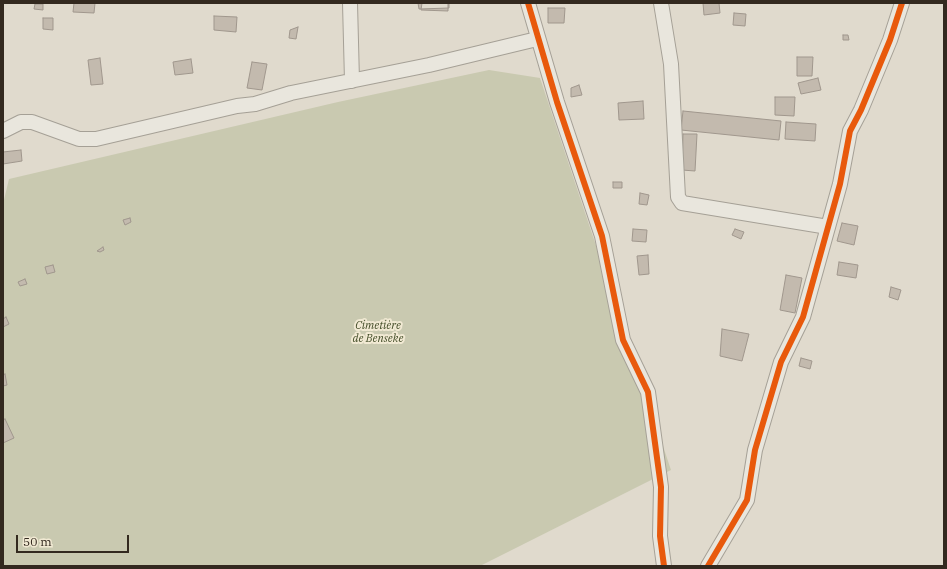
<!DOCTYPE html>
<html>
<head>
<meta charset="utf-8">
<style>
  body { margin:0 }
  #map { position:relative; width:947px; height:569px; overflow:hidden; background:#e0dacd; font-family:"IBM Plex Serif",serif }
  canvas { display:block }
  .frame { position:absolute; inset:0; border:4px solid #33291f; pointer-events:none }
  .scale { position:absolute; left:16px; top:535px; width:113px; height:18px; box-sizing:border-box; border:2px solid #33291f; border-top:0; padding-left:5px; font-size:12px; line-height:14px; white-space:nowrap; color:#33291f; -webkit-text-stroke:3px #f1e9d3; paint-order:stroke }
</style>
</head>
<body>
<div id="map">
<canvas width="947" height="569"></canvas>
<div class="frame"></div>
<div class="scale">50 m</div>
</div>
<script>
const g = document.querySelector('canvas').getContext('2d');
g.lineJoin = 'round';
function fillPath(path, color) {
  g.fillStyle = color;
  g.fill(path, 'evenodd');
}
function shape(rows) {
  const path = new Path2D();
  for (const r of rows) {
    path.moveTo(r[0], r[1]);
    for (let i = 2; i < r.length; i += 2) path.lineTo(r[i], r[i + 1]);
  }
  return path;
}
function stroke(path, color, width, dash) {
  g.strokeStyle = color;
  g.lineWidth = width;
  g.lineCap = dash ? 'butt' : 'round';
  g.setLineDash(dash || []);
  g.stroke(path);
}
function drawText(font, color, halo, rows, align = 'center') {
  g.font = font + ' "IBM Plex Serif",serif';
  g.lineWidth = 4;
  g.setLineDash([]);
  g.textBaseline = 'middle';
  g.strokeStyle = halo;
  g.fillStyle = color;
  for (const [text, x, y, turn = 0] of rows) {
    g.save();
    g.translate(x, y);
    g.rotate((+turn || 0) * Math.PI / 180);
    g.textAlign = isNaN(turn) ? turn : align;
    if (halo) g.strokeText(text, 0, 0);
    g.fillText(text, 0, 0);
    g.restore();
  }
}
const cemetery = shape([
  [489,70,540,78,671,470,480,566,3,566,3,204,9,179,338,102]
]);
const building = shape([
  [74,3,95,3,94,13,73,12,74,3],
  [418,3,449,3,449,8,419,9,418,3],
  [422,3,448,3,448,11,421,10,422,3],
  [703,3,719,3,720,13,704,15,703,3],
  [35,4,43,4,43,10,34,9,35,4],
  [548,8,565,8,564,23,548,23,548,8],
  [734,13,746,14,745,26,733,25,734,13],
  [214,16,237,17,236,32,214,30,214,16],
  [43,18,53,18,53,30,43,29,43,18],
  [298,27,296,39,289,38,290,30,298,27],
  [843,35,848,35,849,40,843,40,843,35],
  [797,57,813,57,812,76,797,76,797,57],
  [100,58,103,84,91,85,88,60,100,58],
  [191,59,193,73,175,75,173,62,191,59],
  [252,62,267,64,262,90,247,88,252,62],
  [818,78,821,90,801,94,798,83,818,78],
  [579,85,582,95,571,97,571,88,579,85],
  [775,97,795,97,794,116,775,115,775,97],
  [643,101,644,119,619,120,618,103,643,101],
  [683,111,781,121,779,140,681,130,683,111],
  [786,122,816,124,815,141,785,139,786,122],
  [683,134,697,134,695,171,682,170,683,134],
  [21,150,22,161,3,164,3,152,21,150],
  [613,182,622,182,622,188,613,188,613,182],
  [640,193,649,195,647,205,639,204,640,193],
  [130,218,131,222,125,225,123,220,130,218],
  [842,223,858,226,854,245,837,241,842,223],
  [633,229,647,230,646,242,632,241,633,229],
  [735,229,744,232,741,239,732,235,735,229],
  [103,247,104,250,100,252,97,251,103,247],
  [648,255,649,274,639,275,637,256,648,255],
  [839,262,858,265,856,278,837,275,839,262],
  [53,265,55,272,47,274,45,267,53,265],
  [786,275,802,278,795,313,780,310,786,275],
  [25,279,27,284,20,286,18,282,25,279],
  [891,287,901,290,898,300,889,297,891,287],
  [6,317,9,324,3,327,3,319,6,317],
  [722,329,749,334,742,361,720,356,722,329],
  [801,358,812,361,810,369,799,366,801,358],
  [5,374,7,385,3,386,3,375,5,374],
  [5,419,14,438,3,443,3,420,5,419]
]);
const street = shape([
  [350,3,352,81],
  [528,3,557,102,602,236,623,340,648,392,661,487,660,536,664,566],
  [661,3,671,64,678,197,682,203,828,227],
  [3,131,21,122,32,122,79,139,96,139,237,106,255,104,291,93,429,65,537,39],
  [708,566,747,500,755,450,781,362,803,317,840,184,850,131,861,110,890,40,902,3]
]);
const cycleway = shape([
  [528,3,557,102,602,236,623,340,648,392,661,487,660,536,664,566],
  [708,566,747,500,755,450,781,362,803,317,840,184,850,131,861,110,890,40,902,3]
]);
const parkNames = [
  ["Cimetière",378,326],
  ["de Benseke",378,339]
];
fillPath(cemetery, '#c9c9b0');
fillPath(building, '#c3baae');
stroke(building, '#a0978d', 1);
stroke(street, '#a5a096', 16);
stroke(street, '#e9e6dd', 14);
stroke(cycleway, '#e8590c', 6);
drawText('italic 11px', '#434d28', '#f1e9d3', parkNames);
</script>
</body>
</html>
